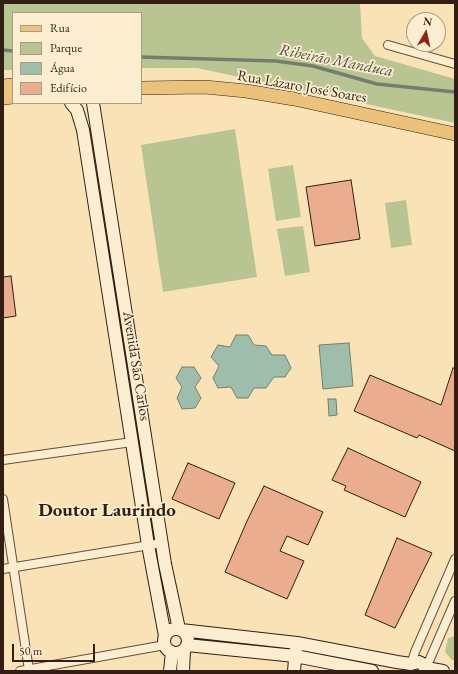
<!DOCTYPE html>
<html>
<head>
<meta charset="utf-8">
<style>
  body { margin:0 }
  #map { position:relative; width:458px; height:674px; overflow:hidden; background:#f9e3b6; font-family:"EB Garamond",serif }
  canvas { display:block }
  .frame { position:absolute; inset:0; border:4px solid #321e14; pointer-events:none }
  .legend { position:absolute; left:12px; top:12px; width:130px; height:92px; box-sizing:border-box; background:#fbedd0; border:1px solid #ab9a85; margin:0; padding:5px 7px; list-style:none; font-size:12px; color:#321e14 }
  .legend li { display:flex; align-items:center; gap:8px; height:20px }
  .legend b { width:20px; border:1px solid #ab9a85 }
  .north { position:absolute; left:406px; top:12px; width:40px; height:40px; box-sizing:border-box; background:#fbedd0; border:1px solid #ab9a85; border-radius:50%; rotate:9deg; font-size:11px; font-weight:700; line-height:16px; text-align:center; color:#321e14 }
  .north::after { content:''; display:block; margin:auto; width:14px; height:18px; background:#8f2418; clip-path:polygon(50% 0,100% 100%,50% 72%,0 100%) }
  .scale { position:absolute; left:12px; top:644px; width:83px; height:18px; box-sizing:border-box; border:2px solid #321e14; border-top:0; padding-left:5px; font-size:12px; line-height:14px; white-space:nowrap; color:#321e14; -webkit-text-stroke:3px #fbedd0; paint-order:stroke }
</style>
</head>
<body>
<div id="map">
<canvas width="458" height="674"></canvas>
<div class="frame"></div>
<ul class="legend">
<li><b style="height:5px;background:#ecc27b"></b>Rua</li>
<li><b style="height:11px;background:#b8c592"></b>Parque</li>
<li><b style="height:11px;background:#9ebeab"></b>Água</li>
<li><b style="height:11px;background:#eaad8d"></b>Edifício</li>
</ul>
<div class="north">N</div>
<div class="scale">50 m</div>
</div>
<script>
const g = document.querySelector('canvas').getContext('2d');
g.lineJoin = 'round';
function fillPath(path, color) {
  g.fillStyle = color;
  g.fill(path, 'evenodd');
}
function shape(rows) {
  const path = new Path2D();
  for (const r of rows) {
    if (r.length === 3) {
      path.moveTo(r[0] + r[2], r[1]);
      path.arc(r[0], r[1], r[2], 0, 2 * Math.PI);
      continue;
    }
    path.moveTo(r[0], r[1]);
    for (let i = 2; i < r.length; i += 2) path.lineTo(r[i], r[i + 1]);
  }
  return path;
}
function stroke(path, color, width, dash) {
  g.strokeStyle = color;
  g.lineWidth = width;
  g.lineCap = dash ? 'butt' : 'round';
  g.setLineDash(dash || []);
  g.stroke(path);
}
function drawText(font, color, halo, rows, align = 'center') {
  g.font = font + ' "EB Garamond",serif';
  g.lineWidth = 3.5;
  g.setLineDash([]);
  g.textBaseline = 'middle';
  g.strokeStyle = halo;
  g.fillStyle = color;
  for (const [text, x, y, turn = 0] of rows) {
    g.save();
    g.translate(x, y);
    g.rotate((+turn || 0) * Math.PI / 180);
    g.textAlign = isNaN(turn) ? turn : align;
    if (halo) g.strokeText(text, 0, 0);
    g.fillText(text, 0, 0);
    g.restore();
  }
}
const green = shape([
  [3,3,360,3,362,38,375,56,455,79,455,123,197,68,141,68,141,13,13,13,13,70,3,70],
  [235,129,257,277,163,292,141,145],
  [293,165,301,217,276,221,268,169],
  [406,200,412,245,391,248,385,203],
  [303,226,310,272,285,276,277,229],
  [455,636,455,660,452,660,445,652,448,638]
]);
const water = shape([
  [236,335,248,335,254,345,266,346,272,355,285,355,291,368,285,377,274,377,266,388,254,388,248,398,237,398,231,387,218,388,213,378,219,366,211,357,218,345,230,347,236,335],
  [349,343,353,386,323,389,319,345,349,343],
  [182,367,194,367,201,378,195,387,201,398,195,408,182,409,177,398,182,387,176,378,182,367],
  [328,399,336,399,337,415,329,416,328,399]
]);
const stream = shape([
  [3,50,13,51],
  [141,57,276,61,313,66,377,84,455,92]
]);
const building = shape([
  [351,180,360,239,315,246,306,187,351,180],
  [11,276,16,316,3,318,3,277,11,276],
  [453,368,455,368,455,451,419,435,417,438,354,411,370,375,441,405,453,368],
  [348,448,421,482,405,517,344,490,346,486,332,480,348,448],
  [188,463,235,483,219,519,172,499,188,463],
  [264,486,323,512,308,545,287,536,280,551,304,561,287,599,225,572,247,521,264,486],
  [397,538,432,553,395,628,365,615,397,538]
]);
const minor = shape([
  [388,45,455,64],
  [3,460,132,442],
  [3,499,29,670],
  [3,569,162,543],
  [411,664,415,652,455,559],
  [426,668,455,601],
  [20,671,165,645]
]);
const secondary = shape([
  [71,103,77,110,83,130,148,545,165,636],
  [93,103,165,564,179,629],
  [176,641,12],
  [181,630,297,643,397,662,411,664,419,662,423,664,426,671],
  [187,645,295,656,372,671],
  [426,668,443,671],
  [170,671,172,652],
  [183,671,184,650],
  [294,671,296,648]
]);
const primary = shape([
  [3,86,13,85],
  [141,88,205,87,246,91,294,99,455,134],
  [3,98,13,97]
]);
const streetNames = [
  ["Rua Lázaro José Soares",302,87,10],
  ["Avenida São Carlos",136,366,81]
];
const waterNames = [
  ["Ribeirão Manduca",336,61,11]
];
const districtNames = [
  ["Doutor Laurindo",107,511]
];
fillPath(green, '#b8c592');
fillPath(water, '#9ebeab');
stroke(water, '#737e6f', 1);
stroke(stream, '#737e6f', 3.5);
fillPath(building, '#eaad8d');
stroke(building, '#321e14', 1);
stroke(minor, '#644f3c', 10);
stroke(secondary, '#321e14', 14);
stroke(primary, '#321e14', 14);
stroke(minor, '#fbedd0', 8);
stroke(secondary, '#fbedd0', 12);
stroke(primary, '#ecc27b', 13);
drawText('15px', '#321e14', '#fbedd0', streetNames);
drawText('italic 16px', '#524e41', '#fbedd0', waterNames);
drawText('bold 19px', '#321e14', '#fbedd0', districtNames);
</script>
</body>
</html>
